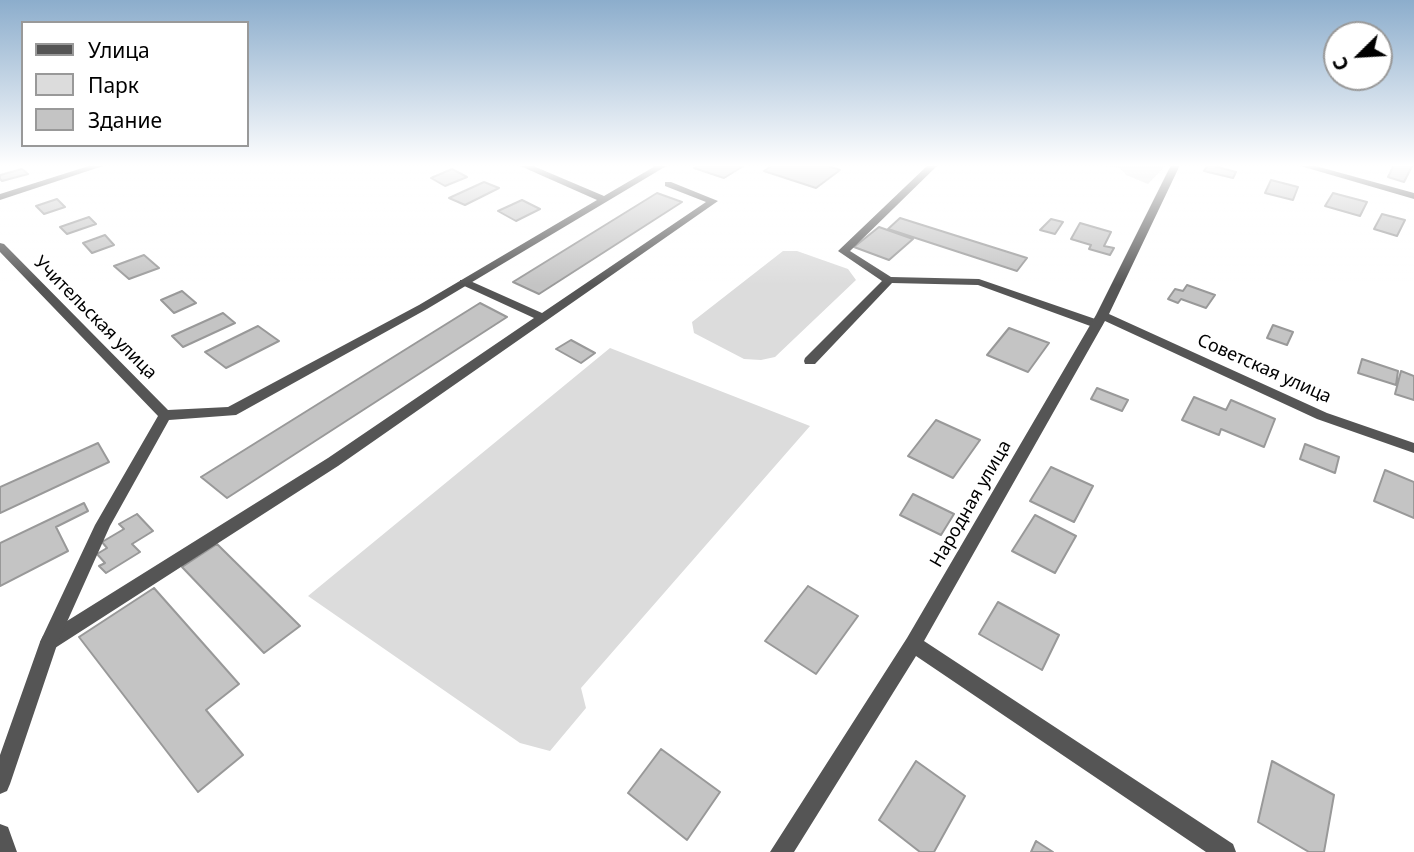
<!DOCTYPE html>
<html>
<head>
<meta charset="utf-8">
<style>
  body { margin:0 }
  #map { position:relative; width:1414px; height:852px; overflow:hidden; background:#fff; font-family:"Noto Sans",sans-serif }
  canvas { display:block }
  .legend { position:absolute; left:21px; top:21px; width:228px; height:126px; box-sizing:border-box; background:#fff; border:2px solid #999; margin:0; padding:9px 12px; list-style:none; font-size:21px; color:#000 }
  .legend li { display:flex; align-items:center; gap:14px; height:35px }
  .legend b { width:35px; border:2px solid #999 }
  .north { position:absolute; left:1323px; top:21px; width:70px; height:70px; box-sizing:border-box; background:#fff; border:2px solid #999; border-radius:50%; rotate:246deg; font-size:19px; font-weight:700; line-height:28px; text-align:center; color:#000 }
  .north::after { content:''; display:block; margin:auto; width:24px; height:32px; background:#000; clip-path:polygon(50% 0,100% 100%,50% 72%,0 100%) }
</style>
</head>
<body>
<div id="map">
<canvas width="1414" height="852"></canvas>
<ul class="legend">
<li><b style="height:9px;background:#555"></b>Улица</li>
<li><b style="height:19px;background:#dcdcdc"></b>Парк</li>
<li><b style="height:19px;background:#c4c4c4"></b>Здание</li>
</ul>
<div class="north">С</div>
</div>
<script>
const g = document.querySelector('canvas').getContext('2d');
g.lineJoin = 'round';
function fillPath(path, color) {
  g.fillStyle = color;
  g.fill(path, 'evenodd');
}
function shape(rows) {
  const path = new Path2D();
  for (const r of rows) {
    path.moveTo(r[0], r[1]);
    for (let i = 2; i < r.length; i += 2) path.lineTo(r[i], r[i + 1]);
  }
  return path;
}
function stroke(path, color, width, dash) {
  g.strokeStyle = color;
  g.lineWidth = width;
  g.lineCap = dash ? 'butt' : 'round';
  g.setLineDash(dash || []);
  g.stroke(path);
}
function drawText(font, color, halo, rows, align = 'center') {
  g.font = font + ' "Noto Sans",sans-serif';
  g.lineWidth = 5;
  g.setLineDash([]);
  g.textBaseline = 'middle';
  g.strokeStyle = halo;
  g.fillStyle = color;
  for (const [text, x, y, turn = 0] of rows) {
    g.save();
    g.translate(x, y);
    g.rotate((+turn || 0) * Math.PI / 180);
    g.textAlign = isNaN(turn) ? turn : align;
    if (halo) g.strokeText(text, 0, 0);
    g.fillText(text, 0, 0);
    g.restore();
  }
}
const green = shape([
  [1099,165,1166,165,1148,184,1126,175,1120,168],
  [783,251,797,251,848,269,856,280,775,357,761,360,744,359,694,333,692,322],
  [610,348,810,426,581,688,586,708,550,751,520,743,308,596]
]);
const building = shape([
  [699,165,745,165,724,178,694,168,699,165],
  [773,165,825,165,840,170,816,188,764,171,773,165],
  [1208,165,1210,165,1236,172,1233,178,1204,171,1208,165],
  [1394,165,1412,166,1404,182,1388,177,1394,165],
  [22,169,28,174,2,181,0,179,0,175,22,169],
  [452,169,467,177,445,186,431,178,452,169],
  [1271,180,1298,187,1293,200,1265,193,1271,180],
  [484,182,499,188,465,205,449,198,484,182],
  [657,193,682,202,539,294,513,282,657,193],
  [1333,193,1367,202,1360,216,1325,206,1333,193],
  [57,199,65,207,44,214,36,206,57,199],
  [522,200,540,209,516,221,498,211,522,200],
  [1382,214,1405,220,1397,236,1374,229,1382,214],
  [89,217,96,224,67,234,60,227,89,217],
  [900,218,1027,258,1017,271,888,229,900,218],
  [1051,219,1063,222,1055,234,1040,230,1051,219],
  [1080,223,1111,232,1104,246,1114,248,1110,255,1089,249,1091,245,1071,239,1080,223],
  [879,227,913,239,889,260,854,247,879,227],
  [105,235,114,245,92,253,83,243,105,235],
  [144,255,159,268,129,279,114,266,144,255],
  [1187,285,1215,295,1206,308,1181,299,1178,303,1168,299,1175,289,1183,291,1187,285],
  [182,291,196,303,174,313,161,300,182,291],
  [480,303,507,317,227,498,201,477,480,303],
  [223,313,235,323,183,347,172,336,223,313],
  [1273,325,1293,332,1287,345,1267,338,1273,325],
  [258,326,279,341,226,368,205,352,258,326],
  [1009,328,1049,343,1028,372,987,355,1009,328],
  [571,340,595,353,581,363,556,349,571,340],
  [1362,359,1398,371,1396,385,1358,373,1362,359],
  [1401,371,1414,376,1414,400,1395,394,1401,371],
  [1097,388,1128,400,1122,411,1091,399,1097,388],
  [1194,397,1226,410,1231,400,1275,419,1264,447,1221,429,1219,435,1182,420,1194,397],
  [936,420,980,440,953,478,908,456,936,420],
  [98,443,109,462,0,513,0,487,98,443],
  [1305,444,1339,457,1335,473,1300,459,1305,444],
  [1051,467,1093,486,1074,522,1030,501,1051,467],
  [1385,470,1414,482,1414,518,1374,501,1385,470],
  [913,494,954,514,941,535,900,515,913,494],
  [84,503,88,511,56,527,68,551,0,586,0,543,84,503],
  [137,514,153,531,132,544,140,552,106,573,99,566,105,563,97,554,107,548,102,542,124,529,119,524,137,514],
  [1035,515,1076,536,1055,573,1012,551,1035,515],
  [217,544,300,626,264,653,182,567,217,544],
  [808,586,858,616,816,674,765,641,808,586],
  [154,588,239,684,206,710,243,755,198,792,79,637,154,588],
  [998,602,1059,635,1042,670,979,634,998,602],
  [661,749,720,792,687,840,628,793,661,749],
  [916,761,965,796,934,852,920,852,879,820,916,761],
  [1272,761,1334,795,1324,852,1309,852,1258,822,1272,761],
  [1036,841,1053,852,1031,852,1036,841]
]);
const service = shape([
  [928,165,938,165,850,251,891,277,979,279,1101,321,1103,324,1101,327,1093,327,978,285,892,283,815,364,805,364,804,361,805,358,882,281,838,251,928,165],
  [665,182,671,182,718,201,338,466,55,648,49,650,43,648,40,642,43,636,328,458,534,318,460,284,460,280,468,280,542,313,706,202,665,186,665,182]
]);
const minor = shape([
  [92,165,106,165,0,200,0,194,92,165],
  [518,165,531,165,604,196,657,165,668,165,427,309,236,415,169,420,110,526,58,642,10,784,7,791,0,794,0,755,40,642,95,525,158,416,0,252,0,243,4,244,168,410,228,407,419,305,597,200,518,165],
  [1171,165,1180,165,1109,314,1327,413,1414,443,1414,453,1317,419,1105,321,924,641,1233,844,1236,852,1206,852,916,656,794,852,770,852,907,638,1096,315,1171,165],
  [1297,165,1312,165,1414,193,1414,199,1297,165],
  [0,824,8,827,17,852,0,852,0,824]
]);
const streetNames = [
  ["Учительская улица",95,318,45],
  ["Советская улица",1264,369,24],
  ["Народная улица",971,504,-60]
];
fillPath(green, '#dcdcdc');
fillPath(building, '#c4c4c4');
stroke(building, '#999', 2);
fillPath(service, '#555');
fillPath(minor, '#555');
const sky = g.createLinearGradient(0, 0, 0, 285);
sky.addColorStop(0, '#8cadcc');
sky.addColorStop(0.58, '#fff');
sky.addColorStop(1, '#ffffff00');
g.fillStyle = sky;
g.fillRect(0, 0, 1414, 285);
drawText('18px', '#000', '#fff', streetNames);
</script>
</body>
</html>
